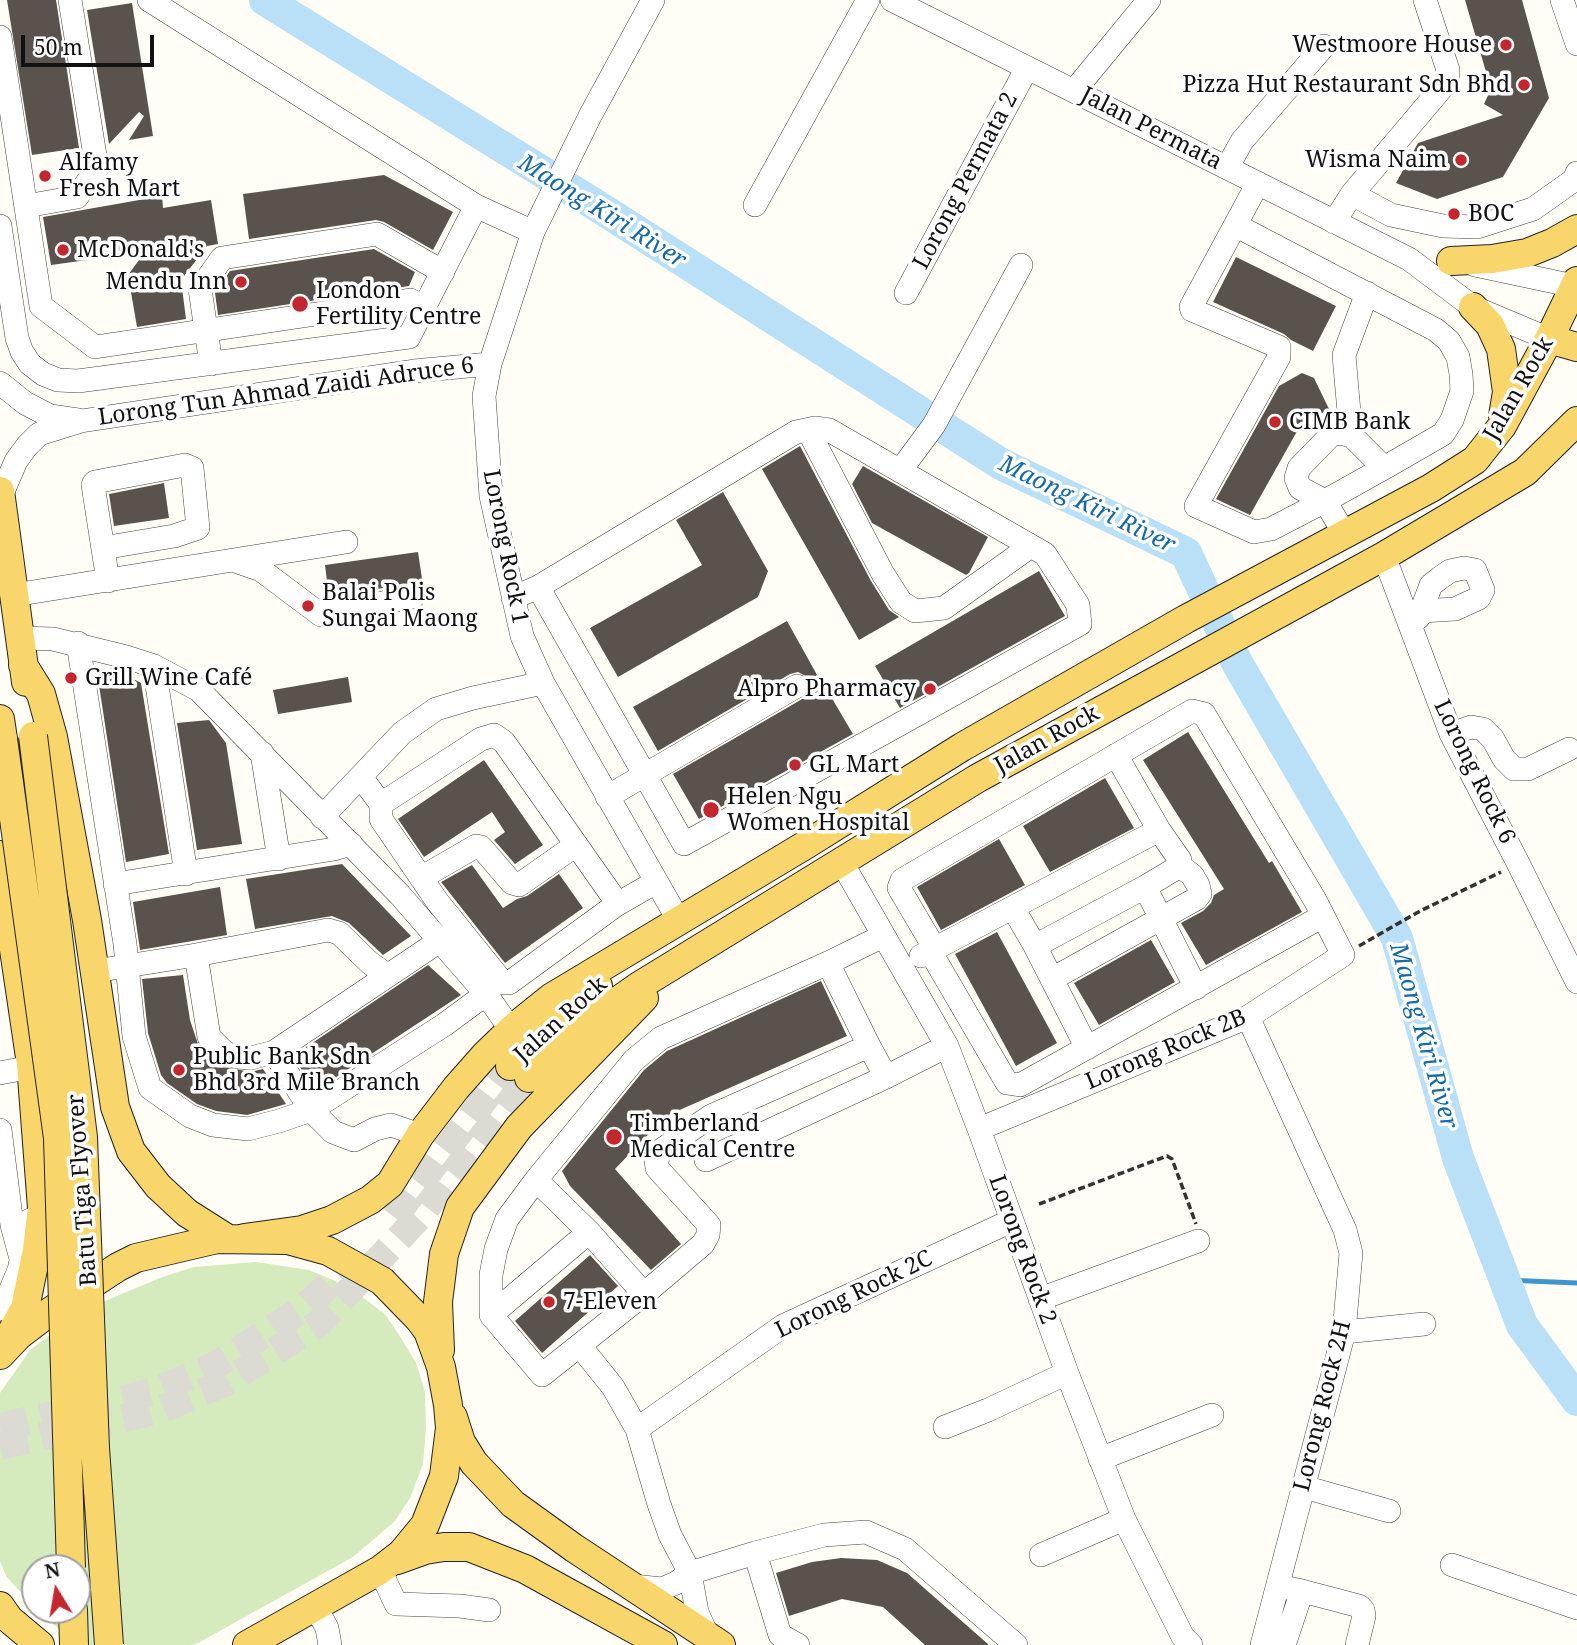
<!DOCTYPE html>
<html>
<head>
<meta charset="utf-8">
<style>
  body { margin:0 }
  #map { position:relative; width:1577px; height:1645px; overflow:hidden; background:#fffdf5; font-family:"Noto Serif",serif }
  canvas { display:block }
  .north { position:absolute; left:21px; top:1554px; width:70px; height:70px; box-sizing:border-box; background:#fff; border:2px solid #a0a0a0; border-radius:50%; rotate:349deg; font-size:19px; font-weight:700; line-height:28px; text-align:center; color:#111 }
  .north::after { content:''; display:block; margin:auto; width:24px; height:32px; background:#c4262e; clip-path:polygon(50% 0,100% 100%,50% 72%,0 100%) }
  .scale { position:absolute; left:21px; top:35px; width:133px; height:32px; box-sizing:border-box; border:4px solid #111; border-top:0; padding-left:9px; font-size:21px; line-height:24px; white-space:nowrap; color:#111; -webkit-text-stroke:5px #fff; paint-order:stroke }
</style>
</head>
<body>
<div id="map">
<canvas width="1577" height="1645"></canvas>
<div class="north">N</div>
<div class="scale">50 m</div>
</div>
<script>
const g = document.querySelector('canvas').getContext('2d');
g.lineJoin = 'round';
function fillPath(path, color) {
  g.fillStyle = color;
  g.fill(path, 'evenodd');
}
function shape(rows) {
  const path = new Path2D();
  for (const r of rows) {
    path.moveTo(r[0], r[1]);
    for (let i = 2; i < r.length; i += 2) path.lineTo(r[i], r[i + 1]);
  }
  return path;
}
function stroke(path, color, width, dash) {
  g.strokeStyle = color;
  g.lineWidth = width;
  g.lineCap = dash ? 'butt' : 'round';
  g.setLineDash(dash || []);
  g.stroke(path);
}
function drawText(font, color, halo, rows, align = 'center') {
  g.font = font + ' "Noto Serif",serif';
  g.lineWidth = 7;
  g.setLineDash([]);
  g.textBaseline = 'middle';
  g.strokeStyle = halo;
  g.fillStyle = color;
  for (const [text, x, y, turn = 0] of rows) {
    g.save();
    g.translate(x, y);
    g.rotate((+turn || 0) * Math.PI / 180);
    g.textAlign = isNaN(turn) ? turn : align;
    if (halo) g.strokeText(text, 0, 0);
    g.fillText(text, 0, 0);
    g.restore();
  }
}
const green = shape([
  [256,1262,309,1270,333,1280,361,1296,385,1314,401,1338,416,1363,425,1392,426,1429,423,1464,410,1498,395,1521,353,1557,198,1643,191,1645,89,1645,59,1629,37,1610,77,1610,77,1568,35,1568,35,1608,6,1576,0,1561,0,1393,30,1350,84,1310,162,1277,194,1267]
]);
const stream = shape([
  [1505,1280,1577,1283]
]);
const river = shape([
  [265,0,591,202,1001,464,1186,553,1236,661,1397,938,1458,1158,1522,1325,1577,1400]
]);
const building = shape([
  [7,0,56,0,79,148,32,155],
  [1465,0,1522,0,1549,98,1503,177,1437,199,1396,183,1418,143,1503,115,1484,104,1491,89],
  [132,3,153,136,129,140,144,116,139,112,109,144,87,10],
  [384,175,453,212,433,250,384,222,376,220,249,239,243,194],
  [162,196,163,208,211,200,218,244,207,246,181,280,186,319,137,327,128,275,145,252,51,265,43,217],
  [374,249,415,272,409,286,218,315,215,293,230,271],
  [1236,257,1336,306,1313,351,1291,340,1284,334,1213,302],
  [1302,373,1314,378,1329,409,1300,426,1250,515,1216,499,1279,386],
  [800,446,871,581,889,610,899,617,859,640,762,469],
  [863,466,988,537,969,573,966,575,872,523,852,484],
  [164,483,169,518,114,526,109,494],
  [723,492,768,571,758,597,618,677,590,628,702,565,676,520],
  [418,552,423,585,410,583,329,598,325,565],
  [1039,571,1065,616,900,708,875,666],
  [787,621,826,691,827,690,853,734,699,819,673,774,804,698,811,687,809,678,798,672,790,674,658,751,633,707],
  [113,668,141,683,169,854,126,862,97,672],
  [348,677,352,702,278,714,273,690],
  [209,720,226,743,242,844,197,850,177,723],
  [1188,732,1269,863,1272,861,1302,912,1206,965,1181,923,1203,911,1211,903,1214,895,1224,889,1143,760],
  [484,760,543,845,515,864,494,840,505,832,492,812,424,857,398,819],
  [1105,778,1134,828,1050,872,1023,826],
  [999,839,1025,885,941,930,917,887],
  [342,864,411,936,383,955,349,923,332,916,255,929,246,879],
  [472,865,503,908,517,899,527,896,559,874,583,908,505,963,441,882],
  [220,887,227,935,140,950,133,902],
  [997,932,1057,1043,1016,1066,955,954],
  [1151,940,1175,982,1099,1025,1074,983],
  [428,965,461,995,315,1091,293,1056],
  [183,975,190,1020,199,1047,221,1066,250,1072,263,1069,286,1104,247,1115,216,1111,197,1104,167,1083,161,1075,148,1033,142,979],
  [821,981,847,1036,666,1116,615,1169,681,1244,651,1270,570,1186,562,1171,644,1070,667,1051],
  [590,1255,618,1286,542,1353,515,1321],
  [841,1558,877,1560,907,1573,989,1645,925,1645,883,1607,842,1599,789,1616,776,1573,812,1562]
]);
const majorTunnel = shape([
  [394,1217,510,1066],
  [0,1427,153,1392,216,1365,304,1308,355,1261],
  [0,1446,160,1410,226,1382,318,1324,419,1217,529,1078]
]);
const path = shape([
  [1359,946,1420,911,1501,872],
  [1039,1204,1167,1156,1172,1159,1196,1224]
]);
const minor = shape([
  [149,0,476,206,533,232],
  [653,0,590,116,533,232,490,364,484,396,491,496,522,636,543,683,679,921],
  [892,0,1409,259,1473,307,1549,339],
  [1562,0,1577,44],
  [0,37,41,306,95,347,410,300,425,307],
  [1074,91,1149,0],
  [1227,168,1242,141,1324,46],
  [1258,183,1191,307,1192,310,1279,347,1279,357,1196,506,1254,532,1271,529,1325,501,1384,468,1351,435,1335,433,1330,436,1299,468,1296,478,1300,488,1325,501,1344,533],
  [1352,194,1391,215,1443,226,1477,227,1533,209,1574,180,1577,173],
  [755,205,868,0],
  [26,206,77,197,97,168,70,0],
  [1334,222,1352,194,1445,84,1448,78,1448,70,1425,0],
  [0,226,17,338,22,352,30,364,43,374,58,380,78,381,409,337,476,206],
  [1237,226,1436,330,1449,341,1458,357,1461,374,1462,391,1452,420,1443,434,1384,468],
  [1475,265,1574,286],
  [906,293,1027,68],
  [211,364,200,289,222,258,377,234,443,272],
  [0,383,25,403,50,416,78,420],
  [808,430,883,574,901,602,915,611,944,608,1031,546],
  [1351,435,1344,355,1367,293],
  [900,471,934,425,1021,265],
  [1,496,16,461,27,446,39,434,81,421,414,371,490,364],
  [103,548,174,536,198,528,192,468,185,465,95,482,93,485,108,581],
  [1384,556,1451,734,1518,863,1577,982],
  [235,561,261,570,321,615,413,597],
  [14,595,346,542],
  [513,598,538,587,796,432,815,428,829,430,1045,554,1078,605,1080,624,684,844,538,587],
  [1410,625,1419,617,1431,585,1440,578,1450,571,1464,568,1475,570,1483,590,1479,598,1455,609,1422,611],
  [20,638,53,639,126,657,154,666,199,690,400,895,486,994,511,1030],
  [78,643,125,944,134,1036,150,1088,190,1116,213,1125,248,1129,279,1121,311,1110,444,1025,486,994],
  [154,666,186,874],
  [1451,734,1471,727,1483,729,1493,739,1504,759,1514,769,1528,769,1569,749],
  [262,753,279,859],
  [361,777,381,804,381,819,437,901,503,983,509,983,616,905,656,882],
  [607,797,797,686],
  [381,804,481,739,494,735,504,742,613,897,616,905],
  [322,817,402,733,436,709,473,698,543,683],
  [1159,830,1180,860,1180,866,1145,887,1196,988],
  [841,861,947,1046,979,1129,1067,1373,1124,1519,1183,1637,1191,1645],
  [421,878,476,846,481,847,512,883,519,885,576,845],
  [115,884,334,849,351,844],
  [1013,908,1035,946,1087,1048],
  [883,936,828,963,661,1038,634,1060,536,1180,589,1232,644,1294,703,1244,708,1235,709,1225,657,1168,656,1160,663,1149,711,1116,869,1046,886,1077],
  [1035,946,1145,887],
  [935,949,899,888,902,880,1192,711,1204,714,1315,900,1343,955,1248,1017,979,1129],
  [930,951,1007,1083,1020,1085,1323,916],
  [196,955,209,1037,225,1053,237,1057,251,1058,274,1052,441,940],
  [921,956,1159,830,1116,755],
  [828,963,869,1046],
  [95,971,196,955,328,930,339,933,370,963,387,975],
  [1052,979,1196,899,1200,894,1198,885,1192,875,1180,866],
  [1248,1017,1345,1230,1351,1253,1344,1332,1262,1645],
  [274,1052,311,1110,333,1132,354,1140,375,1129,391,1125,420,1135],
  [0,1073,31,1067],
  [0,1130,12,1225,20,1255],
  [706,1160,886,1077,947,1046],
  [536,1180,507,1219,496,1249,491,1275,491,1315,542,1375,644,1294],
  [1040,1299,1198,1241],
  [0,1309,7,1299,19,1270,30,1220],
  [491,1315,589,1232],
  [1344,1332,1424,1324],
  [580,1346,613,1387,637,1429,659,1504,670,1535,690,1573,697,1612,708,1637],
  [945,1427,988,1410,1067,1373],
  [637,1429,783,1326,1011,1221],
  [1100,1459,1212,1415],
  [1304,1487,1389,1511],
  [1041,1555,1124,1519],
  [1452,1565,1577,1608],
  [380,1570,396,1604,460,1606,489,1610],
  [633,1586,662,1589,676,1583,690,1573,755,1553],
  [1302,1591,1359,1606,1363,1610,1364,1616,1357,1645],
  [315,1606,327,1628,330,1645],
  [798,1645,780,1635,755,1553,824,1535,866,1532,905,1549,1016,1645],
  [1284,1645,1302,1591,1288,1588]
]);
const major = shape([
  [1451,261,1492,259,1527,253,1552,243,1577,229],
  [1473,307,1490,325,1501,349,1507,392,1503,416],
  [1549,339,1577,347],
  [0,491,26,682],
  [23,665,41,694,53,737,87,920,115,1107,131,1151,158,1186,187,1213,228,1239],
  [0,719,3,739],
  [0,855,31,1064,42,1208,37,1250,25,1308,9,1337],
  [510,1066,541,1034,598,986],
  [529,1078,580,1027,639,986,978,778,1384,556,1525,472,1577,421],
  [244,1238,302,1230,332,1220,370,1200,390,1184,420,1135,456,1088,486,1054,511,1030,552,997,807,844,962,747,1186,619,1431,488,1475,460,1502,426,1549,339,1577,281],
  [440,1350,438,1302,444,1254,460,1207,519,1127,644,998],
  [0,1355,19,1335,48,1313,118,1267,136,1258,217,1239,288,1240,328,1251,382,1281,419,1319,428,1331,441,1367,448,1405,450,1428,444,1476,425,1525,402,1553,380,1570,247,1645],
  [453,1417,461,1442,474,1463,513,1504,574,1548,721,1645],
  [397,1560,425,1550,444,1547,469,1547,525,1569,663,1645],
  [0,1606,9,1619,40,1645],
  [73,1610,74,1645]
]);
const majorBridge = shape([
  [33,736,83,1137,95,1448,109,1645],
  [3,739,58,1138,71,1568]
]);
const markers = [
  [1506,45,7,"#c4262e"],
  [1524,85,7,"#c4262e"],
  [1461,160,7,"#c4262e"],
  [45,176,7,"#c4262e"],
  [1454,214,7,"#c4262e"],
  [63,250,7,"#c4262e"],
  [241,282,7,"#c4262e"],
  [300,304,9,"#c4262e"],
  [1275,422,7,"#c4262e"],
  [308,606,7,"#c4262e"],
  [71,678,7,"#c4262e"],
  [930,689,7,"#c4262e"],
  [795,765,7,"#c4262e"],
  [711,810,9,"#c4262e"],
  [179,1070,7,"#c4262e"],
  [614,1137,9,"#c4262e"],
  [549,1302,7,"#c4262e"]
];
const poiNames = [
  ["Westmoore House",1492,45,"right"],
  ["Pizza Hut Restaurant Sdn Bhd",1510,85,"right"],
  ["Wisma Naim",1447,160,"right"],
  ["Alfamy",59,163],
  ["Fresh Mart",59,189],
  ["BOC",1468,214],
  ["McDonald's",77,250],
  ["Mendu Inn",227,282,"right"],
  ["London",316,291],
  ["Fertility Centre",316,317],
  ["CIMB Bank",1289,422],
  ["Balai Polis",322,593],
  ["Sungai Maong",322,619],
  ["Grill Wine Café",85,678],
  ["Alpro Pharmacy",916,689,"right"],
  ["GL Mart",809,765],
  ["Helen Ngu",727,797],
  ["Women Hospital",727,823],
  ["Public Bank Sdn",193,1057],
  ["Bhd 3rd Mile Branch",193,1083],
  ["Timberland",630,1124],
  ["Medical Centre",630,1150],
  ["7-Eleven",563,1302]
];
const streetNames = [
  ["Jalan Permata",1151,129,27],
  ["Lorong Permata 2",966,181,-62],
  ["Jalan Rock",1519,389,-60],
  ["Lorong Tun Ahmad Zaidi Adruce 6",286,392,-8],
  ["Lorong Rock 1",505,547,79],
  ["Jalan Rock",1047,740,-29],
  ["Lorong Rock 6",1474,772,64],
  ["Jalan Rock",561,1020,-42],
  ["Lorong Rock 2B",1166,1050,-23],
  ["Batu Tiga Flyover",83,1190,-94],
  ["Lorong Rock 2",1022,1250,70],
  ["Lorong Rock 2C",854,1295,-26],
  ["Lorong Rock 2H",1323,1406,-76]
];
const waterNames = [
  ["Maong Kiri River",602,212,32],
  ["Maong Kiri River",1087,505,26],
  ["Maong Kiri River",1423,1036,74]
];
fillPath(green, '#d5ebbd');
stroke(stream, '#3f96cf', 5);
stroke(river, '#b9e0f7', 32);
fillPath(building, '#5a524d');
stroke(majorTunnel, '#dbdad3', 28, [28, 14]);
stroke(minor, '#444', 24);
stroke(major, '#222', 30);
stroke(path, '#333', 3.5, [7, 3.5]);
stroke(minor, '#fff', 23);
stroke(major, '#f9d66b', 28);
stroke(majorBridge, '#222', 30, []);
stroke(majorBridge, '#f9d66b', 28);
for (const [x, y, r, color] of markers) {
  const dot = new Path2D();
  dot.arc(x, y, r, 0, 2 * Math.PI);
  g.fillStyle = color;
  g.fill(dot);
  stroke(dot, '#fff', 2.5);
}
drawText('23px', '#111', '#fff', poiNames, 'left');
drawText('23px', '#111', '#fff', streetNames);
drawText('italic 24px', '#1768a6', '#fff', waterNames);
</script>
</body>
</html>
